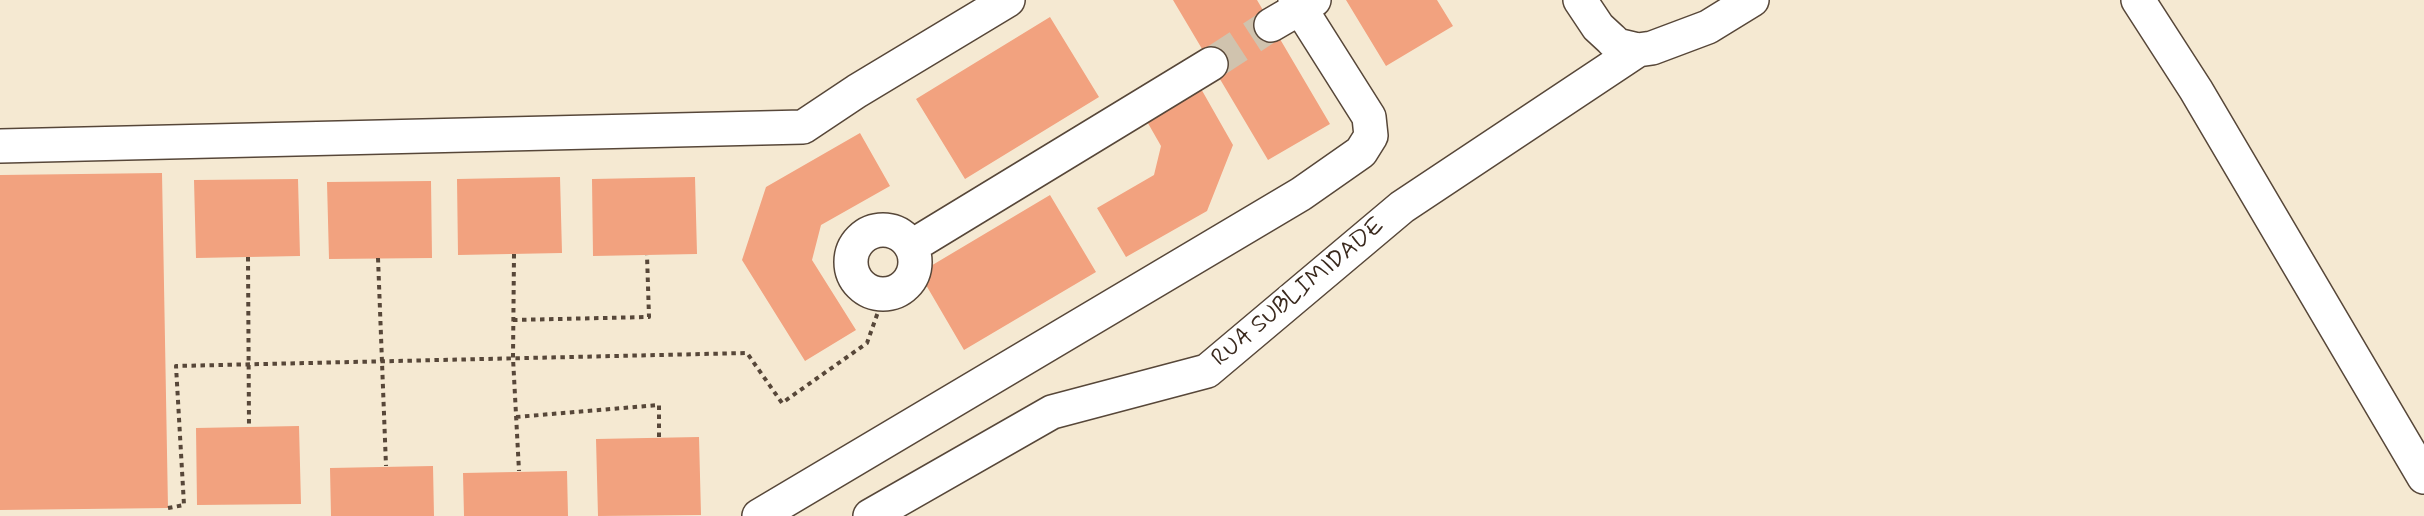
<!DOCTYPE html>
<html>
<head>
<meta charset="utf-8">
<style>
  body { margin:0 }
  canvas { display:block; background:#f5e9d2 }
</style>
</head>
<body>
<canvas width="2424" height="516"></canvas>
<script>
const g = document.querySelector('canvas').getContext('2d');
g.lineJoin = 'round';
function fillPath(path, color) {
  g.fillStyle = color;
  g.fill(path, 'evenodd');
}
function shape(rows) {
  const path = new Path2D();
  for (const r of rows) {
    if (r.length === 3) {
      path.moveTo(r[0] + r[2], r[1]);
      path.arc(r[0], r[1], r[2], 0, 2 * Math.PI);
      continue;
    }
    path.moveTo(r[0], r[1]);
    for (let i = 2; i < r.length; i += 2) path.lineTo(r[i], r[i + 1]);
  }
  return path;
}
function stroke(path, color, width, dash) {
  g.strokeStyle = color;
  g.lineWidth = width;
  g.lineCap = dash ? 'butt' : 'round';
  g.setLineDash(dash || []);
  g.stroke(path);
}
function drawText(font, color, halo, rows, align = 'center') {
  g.font = font + ' Mynerve,sans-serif';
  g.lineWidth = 6;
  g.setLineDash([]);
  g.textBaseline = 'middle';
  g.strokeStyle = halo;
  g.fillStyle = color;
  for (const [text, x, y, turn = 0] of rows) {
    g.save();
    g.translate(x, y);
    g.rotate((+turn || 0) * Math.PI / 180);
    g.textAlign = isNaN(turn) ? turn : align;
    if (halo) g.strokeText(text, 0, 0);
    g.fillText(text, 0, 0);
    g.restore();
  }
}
const building = shape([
  [1173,0,1257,0,1330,124,1268,160],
  [1346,0,1437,0,1453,26,1386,66],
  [1050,17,1099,97,965,179,916,99],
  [1200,87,1233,145,1207,211,1126,257,1097,208,1154,175,1161,146,1145,118],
  [860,133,890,186,821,225,812,260,856,330,805,361,742,260,766,187],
  [162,173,168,508,0,510,0,175],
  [560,177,562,253,458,255,457,179],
  [695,177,697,254,593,256,592,179],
  [298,179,300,256,196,258,194,180],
  [431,181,432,258,329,259,327,182],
  [1050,195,1096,272,964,350,919,273],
  [299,426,301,504,197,505,196,428],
  [699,437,701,515,598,516,596,439],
  [433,466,434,516,331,516,330,468],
  [567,471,568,516,464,516,463,473]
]);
const minorTunnel = shape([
  [1211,64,1271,25]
]);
const path = shape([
  [514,254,513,358,519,471],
  [248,257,249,427],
  [378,258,386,466],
  [513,320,649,317,647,255],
  [516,417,659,405,659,438],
  [168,508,184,505,176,366,747,353,782,403,867,343,884,295]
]);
const minor = shape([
  [1580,0,1598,27,1611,39,1617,45,1638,50,1652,48,1708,27,1752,0],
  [2138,0,2196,90,2424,477],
  [1271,25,1314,0],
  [0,146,803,127,857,91,1008,0],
  [883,262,32],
  [912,246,1211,64],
  [759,516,1301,194,1361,152,1371,136,1369,117,1295,0],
  [870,516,1052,412,1207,371,1402,207,1638,50]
]);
const streetNames = [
  ["RUA SUBLIMIDADE",1299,293,-40]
];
fillPath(building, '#f2a27f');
stroke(minorTunnel, '#d0c3ae', 33, [33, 16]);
stroke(minor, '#574739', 36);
stroke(path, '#574739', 4, [4.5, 4.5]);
stroke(minor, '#fff', 33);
drawText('24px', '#3b2a1e', '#fff', streetNames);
</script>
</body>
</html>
